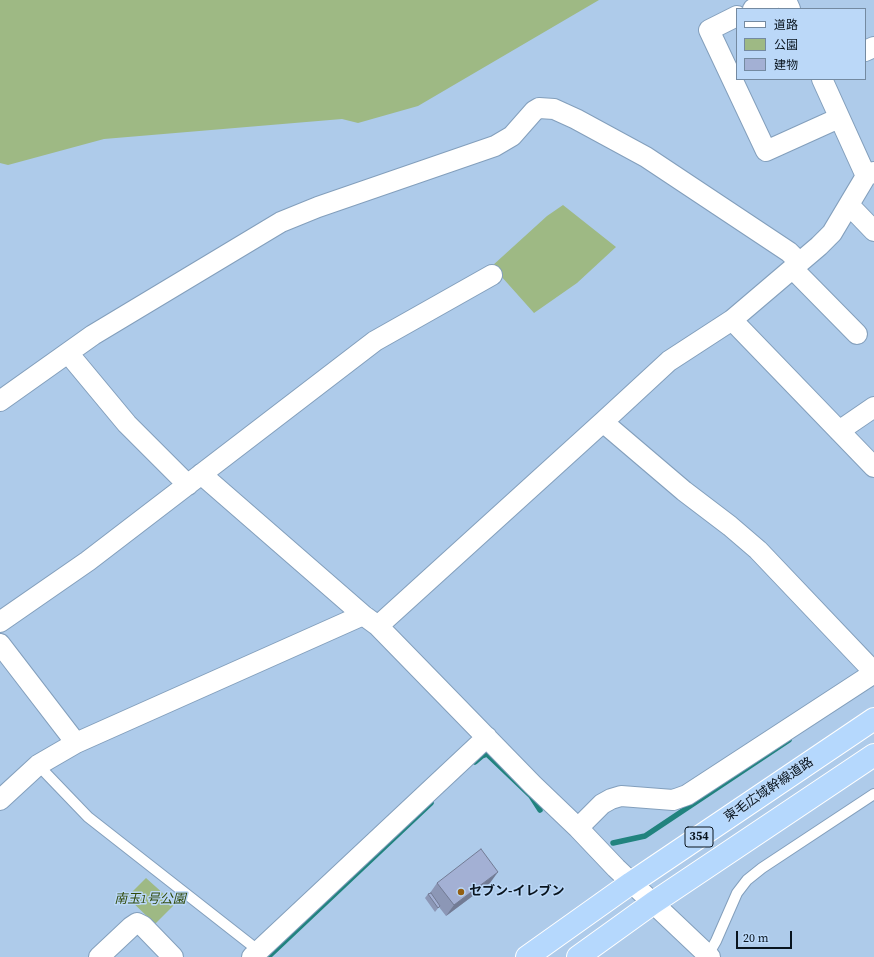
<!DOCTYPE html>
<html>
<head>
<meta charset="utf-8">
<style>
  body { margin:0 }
  #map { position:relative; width:874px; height:957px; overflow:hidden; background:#aecbea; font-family:"Source Serif 4","Noto Sans JP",serif }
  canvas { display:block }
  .legend { position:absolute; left:736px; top:8px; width:130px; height:72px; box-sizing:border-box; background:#bbd8f8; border:1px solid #748aa1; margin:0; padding:5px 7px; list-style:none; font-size:12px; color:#09141e }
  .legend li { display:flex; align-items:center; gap:8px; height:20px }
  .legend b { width:20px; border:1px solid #748aa1 }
  .scale { position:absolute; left:736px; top:931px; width:56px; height:18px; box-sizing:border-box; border:2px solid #09141e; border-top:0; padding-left:5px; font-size:12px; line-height:14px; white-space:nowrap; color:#09141e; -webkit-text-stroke:3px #bbd8f8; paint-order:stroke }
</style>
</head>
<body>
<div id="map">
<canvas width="874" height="957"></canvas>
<ul class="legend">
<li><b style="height:5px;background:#fff"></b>道路</li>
<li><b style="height:11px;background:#9eb984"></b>公園</li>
<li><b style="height:11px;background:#a3b0d4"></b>建物</li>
</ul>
<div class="scale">20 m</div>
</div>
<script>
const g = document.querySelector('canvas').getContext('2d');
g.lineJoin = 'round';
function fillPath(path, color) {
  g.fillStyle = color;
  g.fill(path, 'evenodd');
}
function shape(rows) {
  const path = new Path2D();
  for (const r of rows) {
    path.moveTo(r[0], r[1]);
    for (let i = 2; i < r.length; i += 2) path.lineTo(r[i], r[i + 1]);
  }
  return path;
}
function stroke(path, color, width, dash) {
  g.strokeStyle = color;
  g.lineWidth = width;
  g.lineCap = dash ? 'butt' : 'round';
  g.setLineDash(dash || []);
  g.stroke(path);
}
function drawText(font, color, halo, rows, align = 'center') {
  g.font = font + ' "Source Serif 4","Noto Sans JP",serif';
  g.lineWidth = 3;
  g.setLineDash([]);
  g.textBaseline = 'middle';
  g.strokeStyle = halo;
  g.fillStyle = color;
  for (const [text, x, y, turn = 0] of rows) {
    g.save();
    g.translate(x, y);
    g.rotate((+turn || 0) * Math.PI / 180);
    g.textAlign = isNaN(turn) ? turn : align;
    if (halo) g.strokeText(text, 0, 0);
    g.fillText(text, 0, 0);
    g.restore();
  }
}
const green = shape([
  [0,0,599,0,418,106,358,123,342,119,104,139,8,165,0,163],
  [563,205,616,247,577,283,534,313,492,266,547,216],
  [146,878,175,904,155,924,127,897]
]);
const stream = shape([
  [475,762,482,756,487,754,531,796,540,810],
  [613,843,645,836,789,740],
  [268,957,431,803]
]);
const lane = shape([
  [38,765,88,817,259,951],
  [708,955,716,941,737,893,747,880,762,868,874,794]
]);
const street = shape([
  [786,0,790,9],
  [753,9,772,0],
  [737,16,709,30,766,151,839,118],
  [865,51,874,47],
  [822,79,866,176],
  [849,205,874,231],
  [793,269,857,334],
  [732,320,874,467],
  [68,353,127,424,188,485],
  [0,401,93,335,281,222,318,207,495,146,512,136,534,111,539,108,554,109,576,119,646,157,789,252,799,262],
  [604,421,610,428,684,491,730,526,758,550,874,672],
  [839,431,874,407],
  [201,474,363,615,378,626,533,785,578,828,616,868,710,957],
  [0,622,88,561,375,341,492,275],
  [378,626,604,421,669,361,732,320,819,246,832,233,866,176,874,172],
  [0,644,76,743],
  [0,800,38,765,76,743,363,615],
  [578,828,602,804,611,799,621,796,673,800,687,795,874,673],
  [99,957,131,927,137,923,143,926,173,957],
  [252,957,487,737]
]);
const highway = shape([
  [527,957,631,883,874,719],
  [578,957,653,903,874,755]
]);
const wall = shape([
  [437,883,490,883,446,916,439,907,435,912,425,898,428,894,430,893]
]);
const shadedWall = shape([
  [498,872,490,883,446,916,454,905]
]);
const building = shape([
  [481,849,498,872,454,905,437,883,481,849],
  [431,893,440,906,438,908,428,894,431,893]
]);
const markers = [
  [461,892,4,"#935f12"]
];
const shields = [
  [699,837,28]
];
const shieldNames = [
  ["354",699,837]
];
const streetNames = [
  ["東毛広域幹線道路",769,790,-34]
];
const poiNames = [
  ["セブン-イレブン",469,892]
];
const parkNames = [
  ["南玉1号公園",150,900]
];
fillPath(green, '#9eb984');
stroke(stream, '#21837e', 5.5);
stroke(lane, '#839fbc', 12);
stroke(street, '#839fbc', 22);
stroke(highway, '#fff', 24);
stroke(lane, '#fff', 10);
stroke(street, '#fff', 20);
stroke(highway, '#b5d8fd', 22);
fillPath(wall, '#8c97b6');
fillPath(shadedWall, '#727b94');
fillPath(building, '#a3b0d4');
stroke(building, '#727b94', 1);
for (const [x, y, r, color] of markers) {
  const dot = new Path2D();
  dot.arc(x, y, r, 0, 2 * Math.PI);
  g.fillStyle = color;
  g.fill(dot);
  stroke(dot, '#bbd8f8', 1.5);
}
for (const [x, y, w] of shields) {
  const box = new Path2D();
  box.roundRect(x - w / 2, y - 10, w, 20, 3);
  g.fillStyle = '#bbd8f8';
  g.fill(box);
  stroke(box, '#09141e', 1);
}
drawText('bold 12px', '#09141e', null, shieldNames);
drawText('13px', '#09141e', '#bbd8f8', streetNames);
drawText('bold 13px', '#09141e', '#bbd8f8', poiNames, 'left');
drawText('italic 13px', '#304a0a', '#bbd8f8', parkNames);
</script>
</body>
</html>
